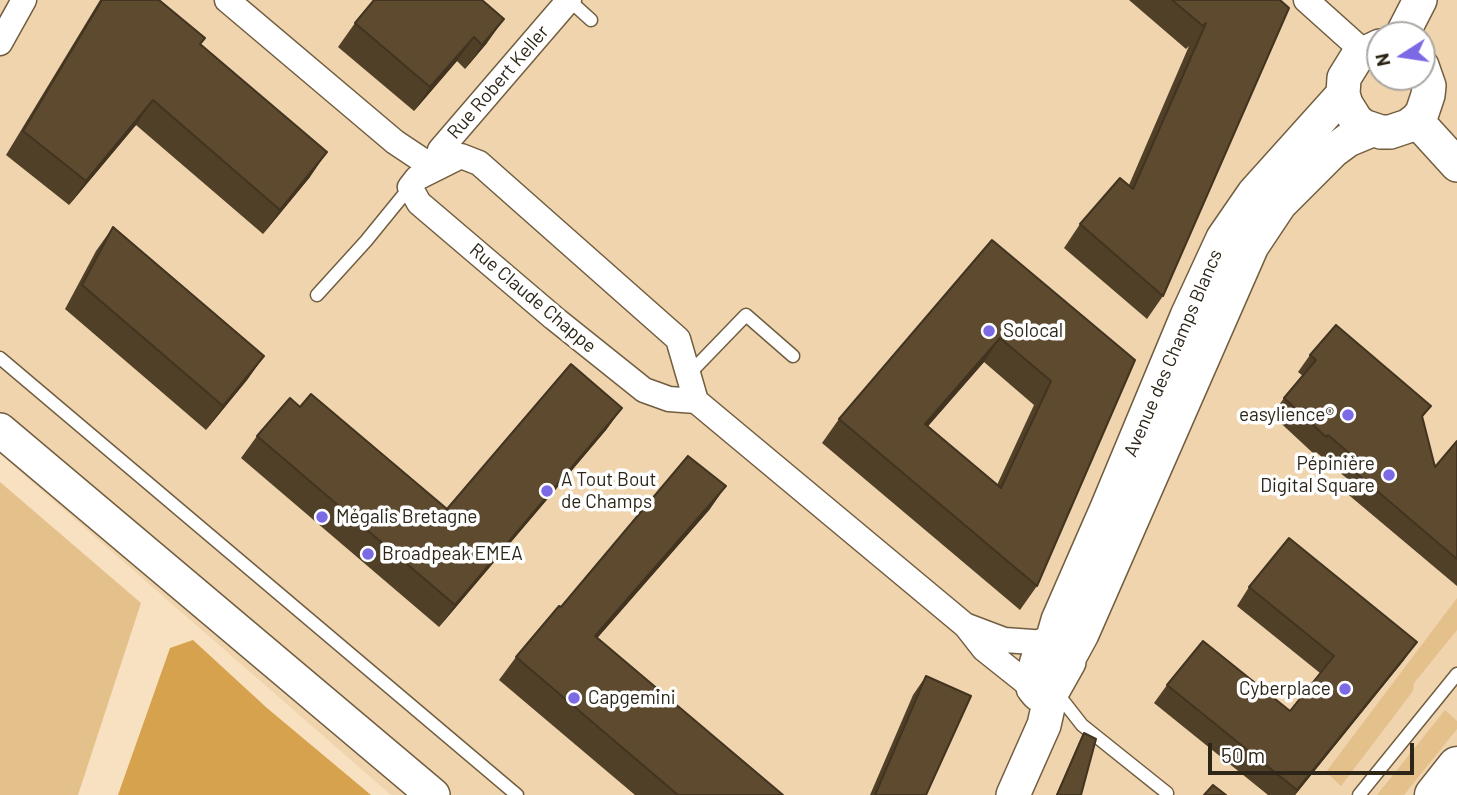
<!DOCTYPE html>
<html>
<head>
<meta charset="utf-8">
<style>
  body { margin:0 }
  #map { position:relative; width:1457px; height:795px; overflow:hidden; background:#f8e1c1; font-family:Barlow,sans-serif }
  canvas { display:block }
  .north { position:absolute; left:1366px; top:21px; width:70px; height:70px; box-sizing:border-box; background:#fff; border:2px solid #aba8a3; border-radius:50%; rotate:258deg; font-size:19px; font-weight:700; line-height:28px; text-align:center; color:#2d2518 }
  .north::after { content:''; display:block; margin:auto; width:24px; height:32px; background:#7c69e4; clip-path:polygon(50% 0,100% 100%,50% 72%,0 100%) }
  .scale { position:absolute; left:1208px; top:743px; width:206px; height:32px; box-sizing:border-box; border:4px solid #2d2518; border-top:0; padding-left:9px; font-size:21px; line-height:24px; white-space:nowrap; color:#2d2518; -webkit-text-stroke:5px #fff; paint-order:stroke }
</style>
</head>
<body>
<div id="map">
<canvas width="1457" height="795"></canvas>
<div class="north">N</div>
<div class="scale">50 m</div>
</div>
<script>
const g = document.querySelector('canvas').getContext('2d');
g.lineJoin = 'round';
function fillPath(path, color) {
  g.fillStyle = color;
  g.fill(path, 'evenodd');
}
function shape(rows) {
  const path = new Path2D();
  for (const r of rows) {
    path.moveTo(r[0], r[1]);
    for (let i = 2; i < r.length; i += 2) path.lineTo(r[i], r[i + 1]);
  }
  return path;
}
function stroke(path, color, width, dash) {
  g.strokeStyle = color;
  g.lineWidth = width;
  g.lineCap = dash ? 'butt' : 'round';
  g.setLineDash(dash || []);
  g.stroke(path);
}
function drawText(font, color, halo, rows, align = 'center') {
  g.font = font + ' Barlow,sans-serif';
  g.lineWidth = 7;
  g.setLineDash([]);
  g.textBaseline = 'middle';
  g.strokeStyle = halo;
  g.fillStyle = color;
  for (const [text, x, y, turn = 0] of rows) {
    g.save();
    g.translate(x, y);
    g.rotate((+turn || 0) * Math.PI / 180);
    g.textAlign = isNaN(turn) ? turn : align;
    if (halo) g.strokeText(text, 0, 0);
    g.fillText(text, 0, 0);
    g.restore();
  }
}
const built = shape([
  [0,0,1457,0,1457,795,391,795,0,454],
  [1380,35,1422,35,1422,77,1380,77]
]);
const green = shape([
  [0,482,141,603,78,795,0,795],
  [1457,598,1457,630,1414,683,1413,691,1341,786,1326,772],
  [1445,710,1457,721,1457,729,1404,795,1377,795]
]);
const forest = shape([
  [193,640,267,708,371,795,118,795,170,648]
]);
const lane = shape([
  [569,0,591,20],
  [317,295,366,241,410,187],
  [0,358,517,795],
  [689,374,746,315,793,356],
  [1057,693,1082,725,1167,793],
  [1359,795,1457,674]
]);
const street = shape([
  [227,0,395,142,434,168],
  [1306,0,1364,52],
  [0,43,24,0],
  [434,168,440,150,569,0],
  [696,401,669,399,644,390,554,318,419,203,410,187,417,178,461,156,479,163,678,339,696,401,966,626,984,649,1033,688],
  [967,626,1004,640,1047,643]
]);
const secondary = shape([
  [1402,35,1420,0],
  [1380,46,1357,57,1344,78,1343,94,1346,104,1356,120,1363,126,1381,132,1390,132,1408,126,1416,120,1422,113,1428,95,1429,86,1422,66],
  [1416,120,1457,165],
  [0,430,433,795],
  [1052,641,1058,620,1107,508,1187,316,1223,238,1254,193,1343,94],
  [1070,656,1082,634,1252,246,1280,204,1333,151,1348,140,1372,130],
  [1013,795,1044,725,1051,694,1069,662,1069,650,1064,642,1060,640,1047,643,1042,650,1037,661,1032,681,1033,688,1038,694,1044,696,1051,694]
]);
const primary = shape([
  [1434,795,1457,766]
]);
const wall = shape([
  [100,0,159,0,200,45,310,177,263,234,136,125,69,205,6,155],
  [482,0,487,43,465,69,457,61,414,111,338,47,355,23],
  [1129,0,1280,0,1163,296,1147,319,1064,248,1080,224,1129,185,1189,46,1186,49],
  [113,227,264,356,247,380,206,430,65,309,96,251],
  [992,240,1135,360,1037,586,1020,610,822,443,839,419],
  [984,362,1034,405,997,485,928,426],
  [1310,355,1431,406,1422,418,1435,467,1457,441,1457,586,1344,491,1351,482,1316,452,1314,454,1272,415,1284,398,1303,376,1298,372],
  [300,407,447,509,622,408,606,430,439,627,241,458,257,436],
  [710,509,597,638,783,795,635,795,499,680,516,657,561,607],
  [1249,587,1404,660,1295,795,1268,795,1154,703,1167,685,1290,711,1320,673,1237,606],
  [926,676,926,795,870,795,913,695],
  [1084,733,1081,795,1056,795,1081,738]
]);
const shadedWall = shape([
  [504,19,487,43,465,69,482,45],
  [474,37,457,61,414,111,430,87],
  [153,100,136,125,69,205,86,181],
  [327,152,310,177,263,234,280,210],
  [1000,338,984,362,909,448,925,424],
  [264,356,247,380,206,430,223,406],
  [622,408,606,430,439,627,455,605],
  [726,486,710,509,579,659,595,636],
  [1417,642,1404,660,1295,795,1294,795]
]);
const building = shape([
  [102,0,159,0,205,38,200,44,327,152,280,210,153,100,86,181,23,131,102,0],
  [374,0,482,0,504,19,482,45,474,37,430,87,355,23,374,0],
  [1172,0,1280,0,1289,8,1163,296,1080,224,1120,178,1133,189,1206,23,1203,26,1172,0],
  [113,227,264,356,223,406,82,285,113,227],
  [992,240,1135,360,1037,586,839,419,992,240],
  [1000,338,1051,381,1001,488,925,424,1000,338],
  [1336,325,1431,406,1422,416,1435,467,1457,441,1457,559,1356,473,1363,465,1328,435,1326,437,1284,398,1316,360,1310,355,1336,325],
  [571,364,622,408,455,605,257,436,290,398,300,407,311,394,447,509,571,364],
  [688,456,726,486,595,636,783,795,678,795,516,657,559,606,561,607,688,456],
  [1289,538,1417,642,1297,790,1167,685,1203,641,1290,711,1334,656,1249,587,1289,538],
  [926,676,971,696,926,795,875,795,926,676],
  [1084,733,1096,739,1081,795,1057,795,1084,733],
  [1213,785,1226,795,1204,795,1213,785]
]);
const markers = [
  [989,331,7,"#7c69e4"],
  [1348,415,7,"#7c69e4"],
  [1389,475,7,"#7c69e4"],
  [547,491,7,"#7c69e4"],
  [322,517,7,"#7c69e4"],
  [368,554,7,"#7c69e4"],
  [1345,689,7,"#7c69e4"],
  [574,698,7,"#7c69e4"]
];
const streetNames = [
  ["Rue Robert Keller",498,82,-49],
  ["Rue Claude Chappe",533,298,40],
  ["Avenue des Champs Blancs",1173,353,-67]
];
const poiNames = [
  ["Solocal",1003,331],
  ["easylience®",1334,415,"right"],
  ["Pépinière",1375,464,"right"],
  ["Digital Square",1375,486,"right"],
  ["A Tout Bout",561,480],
  ["de Champs",561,502],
  ["Mégalis Bretagne",336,517],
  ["Broadpeak EMEA",382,554],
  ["Cyberplace",1331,689,"right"],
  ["Capgemini",588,698]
];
fillPath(built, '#efd4ad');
fillPath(green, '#e4c08b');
fillPath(forest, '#d6a24e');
stroke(lane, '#715d40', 15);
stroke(street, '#715d40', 27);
stroke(secondary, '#715d40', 36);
stroke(primary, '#715d40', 41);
stroke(lane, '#fff', 12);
stroke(street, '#fff', 24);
stroke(secondary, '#fff', 33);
stroke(primary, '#fff', 38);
fillPath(wall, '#514028');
fillPath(shadedWall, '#423421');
fillPath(building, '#5e4b2f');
stroke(building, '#423421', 2);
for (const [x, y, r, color] of markers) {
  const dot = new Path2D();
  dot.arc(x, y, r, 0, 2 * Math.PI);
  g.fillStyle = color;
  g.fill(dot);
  stroke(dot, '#fff', 2.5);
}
drawText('19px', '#2d2518', '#fff', streetNames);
drawText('19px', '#2d2518', '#fff', poiNames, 'left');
</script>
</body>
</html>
